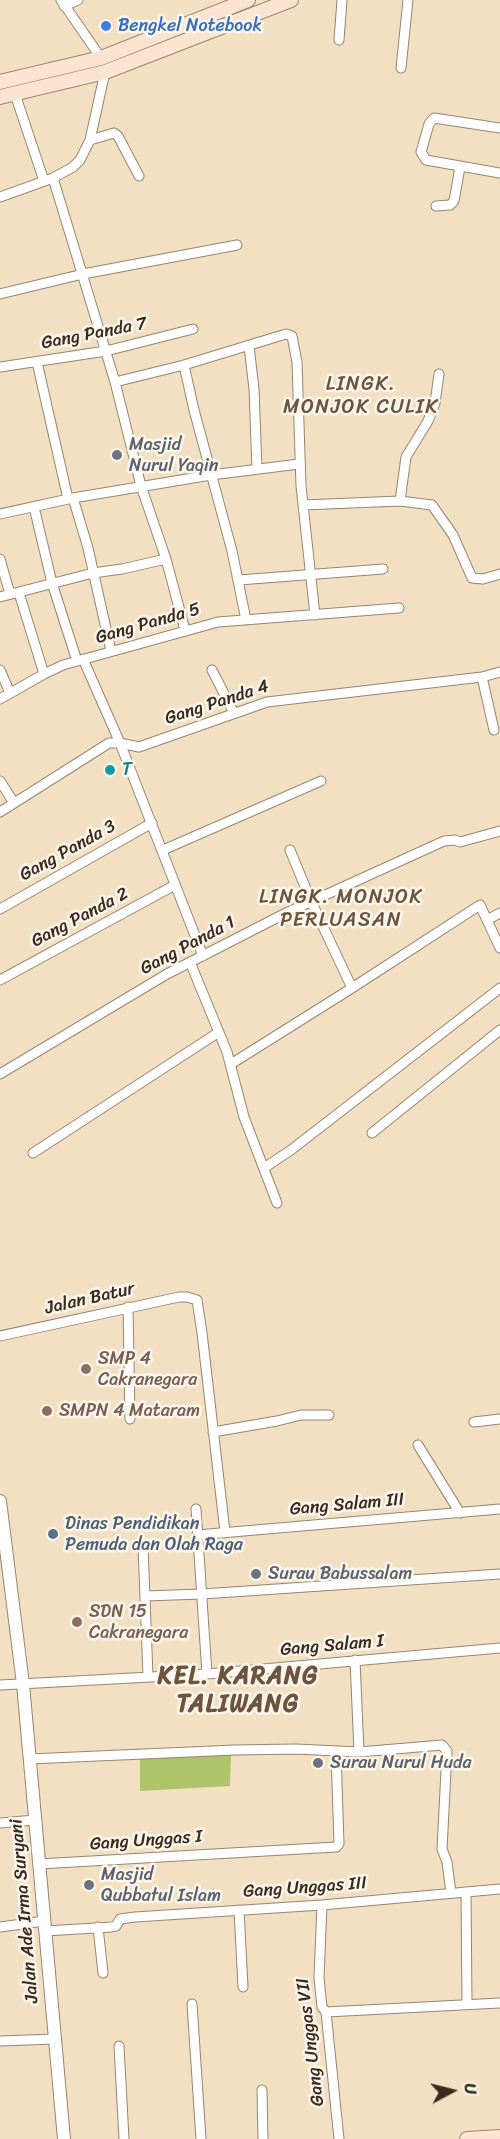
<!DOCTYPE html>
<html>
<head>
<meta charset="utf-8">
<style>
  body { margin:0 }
  #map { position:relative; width:500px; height:2139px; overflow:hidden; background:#f3e0c3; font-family:Sriracha,sans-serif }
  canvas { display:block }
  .north { position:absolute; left:422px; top:2061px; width:60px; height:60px; -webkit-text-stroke:4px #fbf7ec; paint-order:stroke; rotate:83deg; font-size:16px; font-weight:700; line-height:24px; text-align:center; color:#3b2a1e }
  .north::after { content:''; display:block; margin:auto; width:21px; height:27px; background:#3b2a1e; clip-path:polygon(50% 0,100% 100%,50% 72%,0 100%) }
</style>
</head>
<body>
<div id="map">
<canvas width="500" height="2139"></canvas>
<div class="north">U</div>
</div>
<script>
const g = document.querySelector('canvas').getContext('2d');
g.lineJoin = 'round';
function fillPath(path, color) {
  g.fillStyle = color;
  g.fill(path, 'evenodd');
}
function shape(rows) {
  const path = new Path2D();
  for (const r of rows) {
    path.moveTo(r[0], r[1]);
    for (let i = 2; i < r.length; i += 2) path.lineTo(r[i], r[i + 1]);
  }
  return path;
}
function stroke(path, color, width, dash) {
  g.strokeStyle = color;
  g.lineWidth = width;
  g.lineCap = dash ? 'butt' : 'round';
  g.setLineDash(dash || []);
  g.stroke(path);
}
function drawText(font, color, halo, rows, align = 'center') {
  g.font = font + ' Sriracha,sans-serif';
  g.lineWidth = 5;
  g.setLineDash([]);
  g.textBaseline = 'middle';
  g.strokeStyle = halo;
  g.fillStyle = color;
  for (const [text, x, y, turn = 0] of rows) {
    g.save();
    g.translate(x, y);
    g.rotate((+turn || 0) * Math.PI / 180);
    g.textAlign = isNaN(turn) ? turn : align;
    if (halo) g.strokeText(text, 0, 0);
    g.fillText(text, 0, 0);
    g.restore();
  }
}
const green = shape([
  [231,1753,230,1786,140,1791,140,1759]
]);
const minor = shape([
  [61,0,101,58],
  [64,6,78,0],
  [339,40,342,0],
  [401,68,408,0],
  [15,94,44,181],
  [500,128,434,118,429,124,421,152,426,160,500,173],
  [90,140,114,133,118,136,139,176],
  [53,178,115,382,141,486,166,559,185,630],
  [0,197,53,178,73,167,80,160,90,140,105,72],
  [436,206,450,205,454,201,460,167],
  [0,294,83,274,237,245],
  [249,346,254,389,257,469],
  [37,362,68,499],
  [184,365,194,410,232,551,246,620],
  [0,367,106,351,193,329],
  [115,382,184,365,286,334,292,336,297,362,301,486,315,615],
  [73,498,88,548,111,651],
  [400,501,406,457,428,421,435,403,439,374],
  [303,505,400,501,432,505,453,535,472,578,483,579,500,574],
  [34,507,52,583,77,661],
  [0,514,73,498,211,475,299,464],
  [0,559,10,594],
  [239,580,383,569],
  [19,593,44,674],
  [0,597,93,573,122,569,166,559],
  [83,659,120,743,203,956],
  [0,670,10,693],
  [212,670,234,713],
  [482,677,494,730],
  [0,699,44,674,63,665,218,622,399,608],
  [0,781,14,803],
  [0,812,109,743,120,743,139,747,267,702,482,677,500,672],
  [163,850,321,781],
  [290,850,311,901,352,988],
  [0,909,152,823],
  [487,920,500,913],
  [190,962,227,1052,244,1117,277,1203],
  [0,980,175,885],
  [231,1064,352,988,480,905,500,948],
  [0,1074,167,974,288,912,444,841,455,840,460,842,500,831],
  [372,1133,500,1030],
  [33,1153,219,1032],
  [264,1168,291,1150,500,988],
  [128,1307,130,1419],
  [0,1336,179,1297,187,1297,197,1300,202,1333,225,1532],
  [474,1422,500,1419],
  [213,1432,277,1421,301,1415,329,1415],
  [418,1445,460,1513],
  [196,1509,207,1674],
  [197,1535,500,1509],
  [143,1546,148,1676],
  [145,1596,202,1594,500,1574],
  [355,1660,359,1752],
  [0,1685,207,1674,500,1648],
  [29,1759,235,1750,296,1749,359,1752,442,1745,447,1751,442,1849,447,1862,451,1893],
  [0,1823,35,1820],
  [39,1864,336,1847,339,1844,336,1752],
  [466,1892,467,2004],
  [322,1905,319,1978,322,2007,326,2012,339,2139],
  [239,1910,243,1987],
  [0,1927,44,1921],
  [98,1927,103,1973],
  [45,1931,112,1927,116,1926,120,1919,135,1917,322,1905,500,1889],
  [192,2004,201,2139],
  [326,2012,500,2003],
  [0,2041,55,2039],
  [119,2046,124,2139],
  [262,2090,263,2139]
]);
const tertiary = shape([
  [0,1501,23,1684,64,2139]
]);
const secondary = shape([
  [0,82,101,58,248,0],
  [0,97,105,72,291,0],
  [467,2139,500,2137]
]);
const markers = [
  [106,26,6,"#3f7fe0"],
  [117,455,6,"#6b7280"],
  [110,770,6,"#0f9aa8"],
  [86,1369,6,"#8d6e63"],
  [47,1411,6,"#8d6e63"],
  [53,1534,6,"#5c6f8a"],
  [256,1574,6,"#6b7280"],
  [77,1622,6,"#8d6e63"],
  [318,1763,6,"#6b7280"],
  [89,1885,6,"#6b7280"]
];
const shopNames = [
  ["Bengkel Notebook",118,26]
];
const streetNames = [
  ["Gang Panda 7",94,334,-11],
  ["Gang Panda 5",148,624,-16],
  ["Gang Panda 4",217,703,-18],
  ["Gang Panda 3",68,851,-29],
  ["Gang Panda 2",80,918,-28],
  ["Gang Panda 1",188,946,-28],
  ["Jalan Batur",90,1299,-13],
  ["Gang Salam III",347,1505,-5],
  ["Gang Salam I",332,1646,-5],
  ["Gang Unggas I",146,1841,-4],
  ["Gang Unggas III",305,1888,-4],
  ["Jalan Ade Irma Suryani",25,1911,-95],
  ["Gang Unggas VII",311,2042,-97]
];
const worshipNames = [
  ["Masjid",129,445],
  ["Nurul Yaqin",129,466],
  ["Surau Babussalam",268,1574],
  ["Surau Nurul Huda",330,1763],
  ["Masjid",101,1875],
  ["Qubbatul Islam",101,1896]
];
const cultureNames = [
  ["T",122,770]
];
const educationNames = [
  ["SMP 4",98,1359],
  ["Cakranegara",98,1380],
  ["SMPN 4 Mataram",59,1411],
  ["SDN 15",89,1612],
  ["Cakranegara",89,1633]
];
const serviceNames = [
  ["Dinas Pendidikan",65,1524],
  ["Pemuda dan Olah Raga",65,1545]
];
const neighbourhoodNames = [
  ["LINGK.",361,385],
  ["MONJOK CULIK",361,408],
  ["LINGK. MONJOK",341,898],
  ["PERLUASAN",341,921]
];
const districtNames = [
  ["KEL. KARANG",238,1677],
  ["TALIWANG",238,1705]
];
fillPath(green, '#adc469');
stroke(minor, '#978570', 11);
stroke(tertiary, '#978570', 14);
stroke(secondary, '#978570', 16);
stroke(minor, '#fff', 9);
stroke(tertiary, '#fff', 12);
stroke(secondary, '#fde4d1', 14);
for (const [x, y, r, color] of markers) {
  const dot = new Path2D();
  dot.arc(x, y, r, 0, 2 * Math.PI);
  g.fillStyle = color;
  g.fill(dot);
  stroke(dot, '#fbf7ec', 2);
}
drawText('18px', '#366cbe', '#fbf7ec', shopNames, 'left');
drawText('18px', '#3b2a1e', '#fbf7ec', streetNames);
drawText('18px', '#5b616d', '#fbf7ec', worshipNames, 'left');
drawText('18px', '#0d838f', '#fbf7ec', cultureNames, 'left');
drawText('18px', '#785e54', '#fbf7ec', educationNames, 'left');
drawText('18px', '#4e5e75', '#fbf7ec', serviceNames, 'left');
g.letterSpacing = '1.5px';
drawText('20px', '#6d543e', '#fbf7ec', neighbourhoodNames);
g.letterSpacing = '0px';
g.letterSpacing = '1.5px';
drawText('bold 24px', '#6d543e', '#fbf7ec', districtNames);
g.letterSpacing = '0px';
</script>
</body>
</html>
